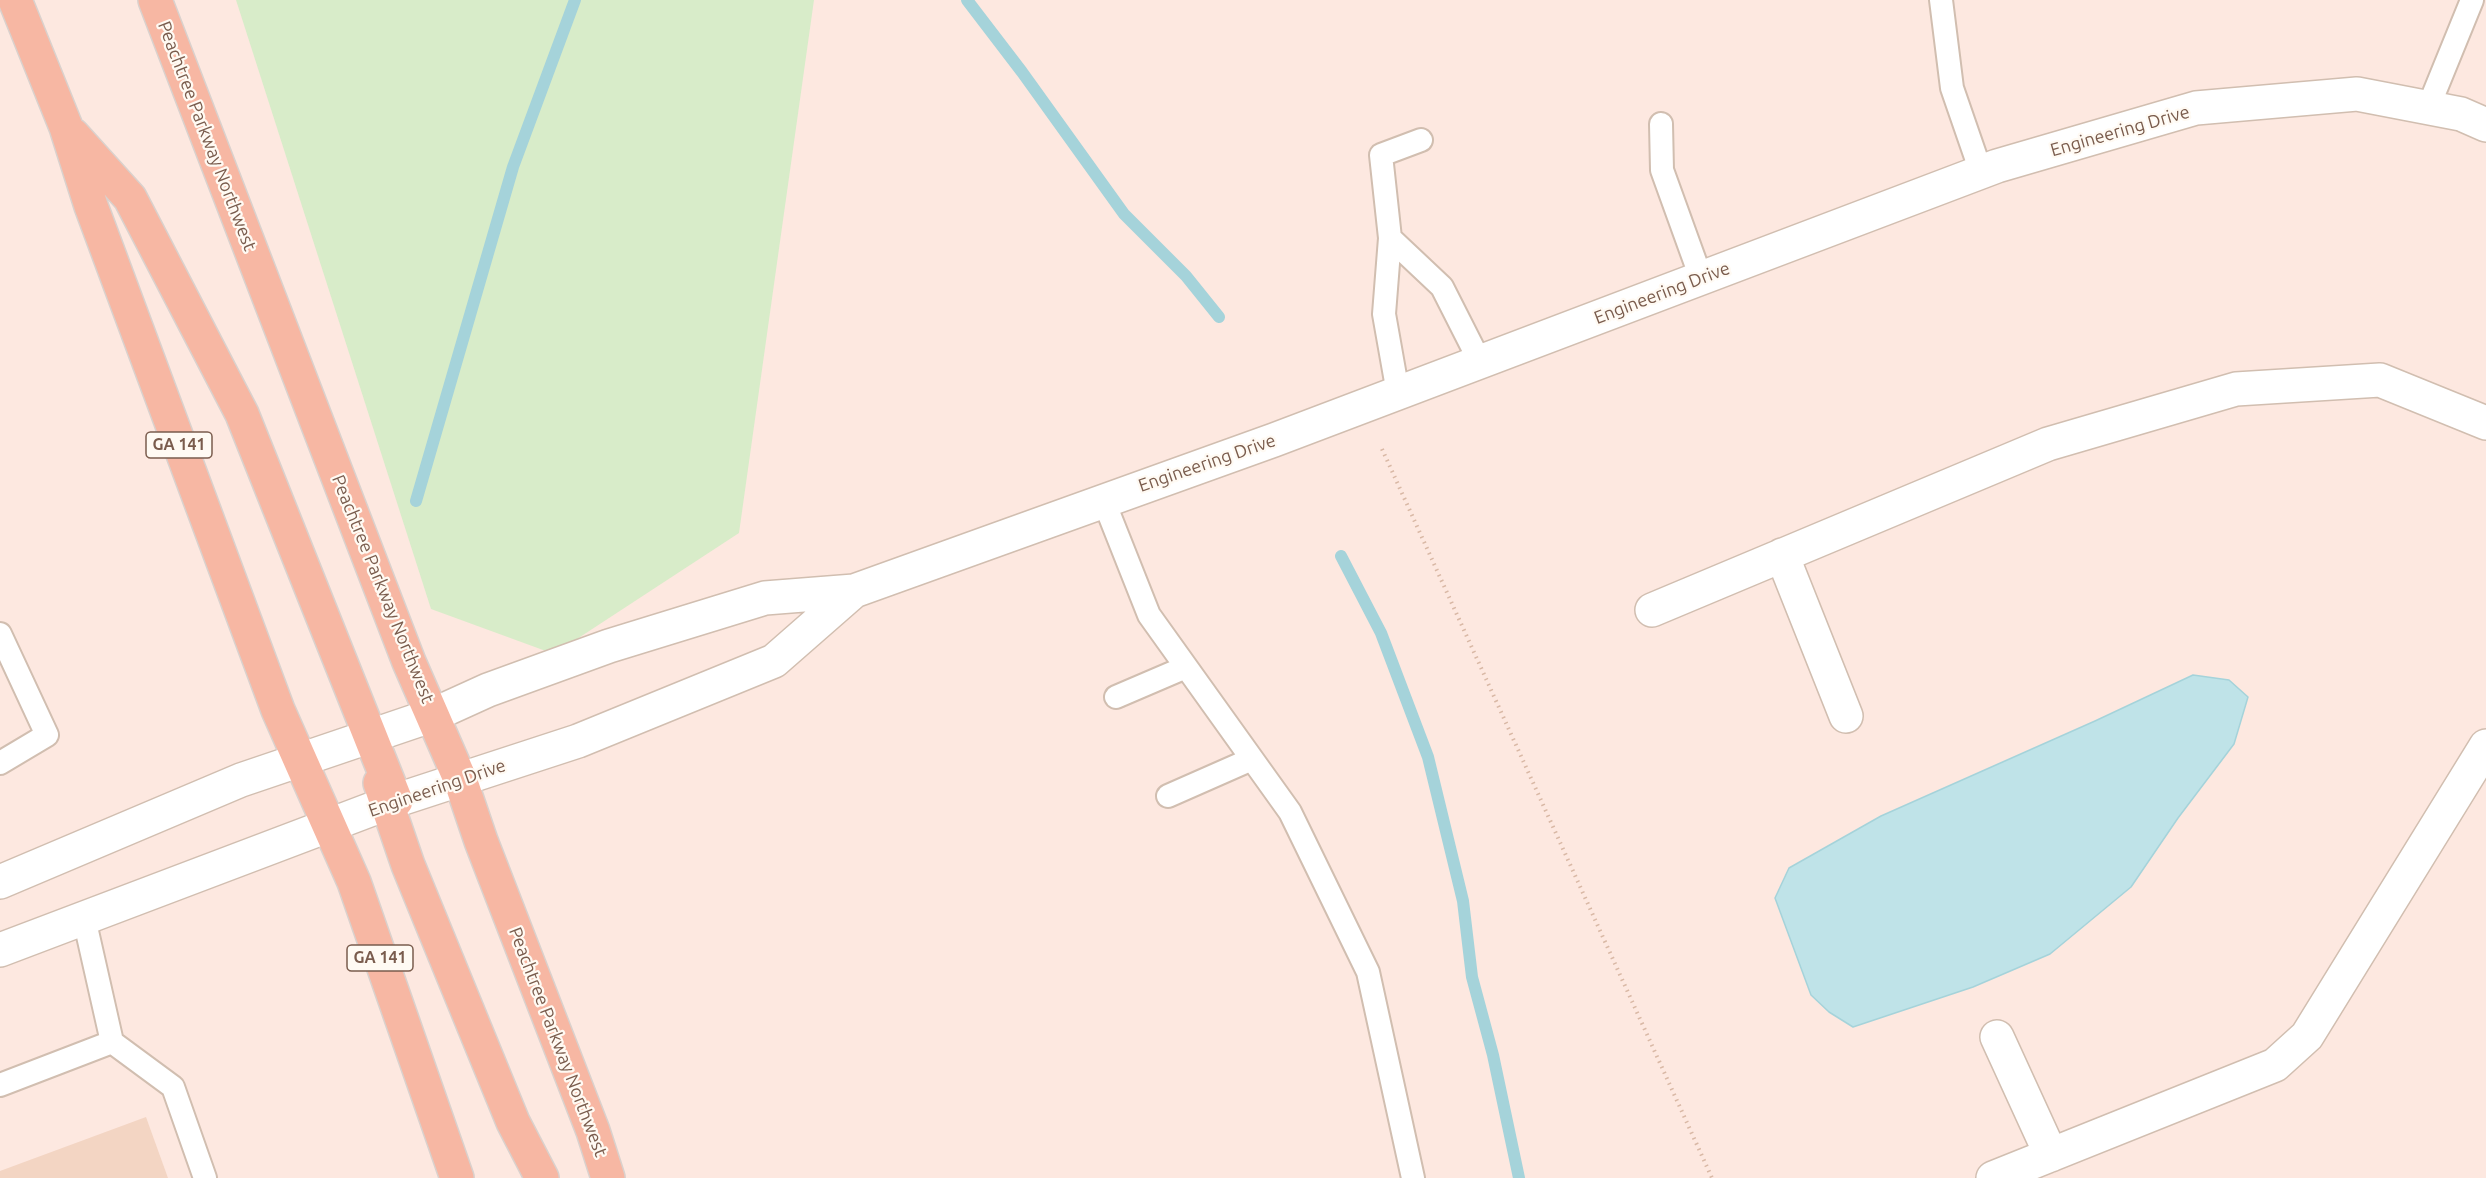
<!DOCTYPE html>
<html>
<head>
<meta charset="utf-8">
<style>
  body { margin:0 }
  canvas { display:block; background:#fdf6ec }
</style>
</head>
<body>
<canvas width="2486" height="1178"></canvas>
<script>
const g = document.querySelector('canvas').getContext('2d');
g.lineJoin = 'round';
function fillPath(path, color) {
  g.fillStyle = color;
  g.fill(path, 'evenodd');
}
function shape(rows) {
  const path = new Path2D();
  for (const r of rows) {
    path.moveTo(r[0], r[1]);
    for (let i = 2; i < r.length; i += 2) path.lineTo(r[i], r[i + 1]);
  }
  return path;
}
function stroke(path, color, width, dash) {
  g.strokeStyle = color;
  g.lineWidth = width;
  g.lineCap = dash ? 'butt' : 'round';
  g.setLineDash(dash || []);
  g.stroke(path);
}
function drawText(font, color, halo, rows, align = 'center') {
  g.font = font + ' Ubuntu,sans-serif';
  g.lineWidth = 4.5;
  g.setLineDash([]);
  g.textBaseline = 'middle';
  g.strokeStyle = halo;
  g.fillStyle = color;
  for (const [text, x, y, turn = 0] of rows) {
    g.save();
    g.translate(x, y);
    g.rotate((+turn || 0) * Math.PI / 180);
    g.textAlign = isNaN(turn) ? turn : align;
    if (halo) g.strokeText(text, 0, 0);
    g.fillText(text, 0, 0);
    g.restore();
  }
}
const commercial = shape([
  [0,0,2486,0,2486,1178,0,1178]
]);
const green = shape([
  [236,0,814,0,739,533,554,654,431,609]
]);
const water = shape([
  [2193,675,2229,680,2248,697,2234,744,2178,818,2131,887,2050,954,1973,987,1853,1027,1829,1012,1811,995,1775,898,1789,868,1881,816,2095,721,2193,675]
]);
const stream = shape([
  [967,0,1022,72,1124,214,1186,276,1219,317],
  [416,501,513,167,575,0],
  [1341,556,1381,633,1428,757,1463,901,1472,977,1493,1055,1519,1178]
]);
const building = shape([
  [146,1117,168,1178,0,1178,0,1171]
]);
const path = shape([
  [1382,449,1712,1178]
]);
const lane = shape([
  [1941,0,1952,88,1981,172],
  [2428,108,2472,0],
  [1661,124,1662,170,1701,278],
  [1390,238,1442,287,1480,362],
  [1398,393,1384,314,1390,238,1381,155,1421,140],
  [1103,499,1149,615,1290,812,1368,972,1413,1178],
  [0,634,47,735,0,763],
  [1116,697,1186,667],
  [1168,796,1252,759],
  [112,1042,173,1087,205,1178],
  [0,1085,112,1042,84,918]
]);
const street = shape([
  [1782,555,1846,716],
  [1652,610,2048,444,2236,389,2380,380,2486,423],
  [0,882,241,780,433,715,488,690,609,646,765,598,854,591,1274,440,1997,166,2196,108,2357,94,2461,114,2486,125],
  [0,950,388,803,578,741,774,661,854,591],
  [1997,1037,2051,1155],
  [1993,1178,2275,1065,2307,1036,2486,746]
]);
const highway = shape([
  [15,0,66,127,91,206,278,710,354,882,457,1178],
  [155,0,409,662,460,779,481,841,593,1131,608,1178],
  [73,135,130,198,242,414,396,801],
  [380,783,408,865,513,1122,542,1178]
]);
const shields = [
  [179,445,66],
  [380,958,66]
];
const shieldNames = [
  ["GA 141",179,445],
  ["GA 141",380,958]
];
const streetNames = [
  ["Engineering Drive",2120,131,-16],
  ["Peachtree Parkway Northwest",207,136,69],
  ["Engineering Drive",1662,293,-21],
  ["Engineering Drive",1207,463,-19],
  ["Peachtree Parkway Northwest",383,589,68],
  ["Engineering Drive",437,788,-19],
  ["Peachtree Parkway Northwest",558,1042,69]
];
fillPath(commercial, '#fde8e0');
fillPath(green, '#d8ecc9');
fillPath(water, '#bfe3e8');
stroke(water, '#a5d3da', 1.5);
stroke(stream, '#a5d3da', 12);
fillPath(building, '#f3d5c3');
stroke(lane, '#d1beb0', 26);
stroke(street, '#d1beb0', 36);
stroke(highway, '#dad1cd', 36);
stroke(path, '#d9b8a5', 4, [1.5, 4.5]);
stroke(lane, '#fff', 22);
stroke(street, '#fff', 33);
stroke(highway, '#f7b7a3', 33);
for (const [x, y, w] of shields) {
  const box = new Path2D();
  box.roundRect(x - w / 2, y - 13, w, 26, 4.5);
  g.fillStyle = '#fffaf3';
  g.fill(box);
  stroke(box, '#7a5c4d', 1.5);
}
drawText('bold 16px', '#7a5c4d', null, shieldNames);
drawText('18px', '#7a5c4d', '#fffaf3', streetNames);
</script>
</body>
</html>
